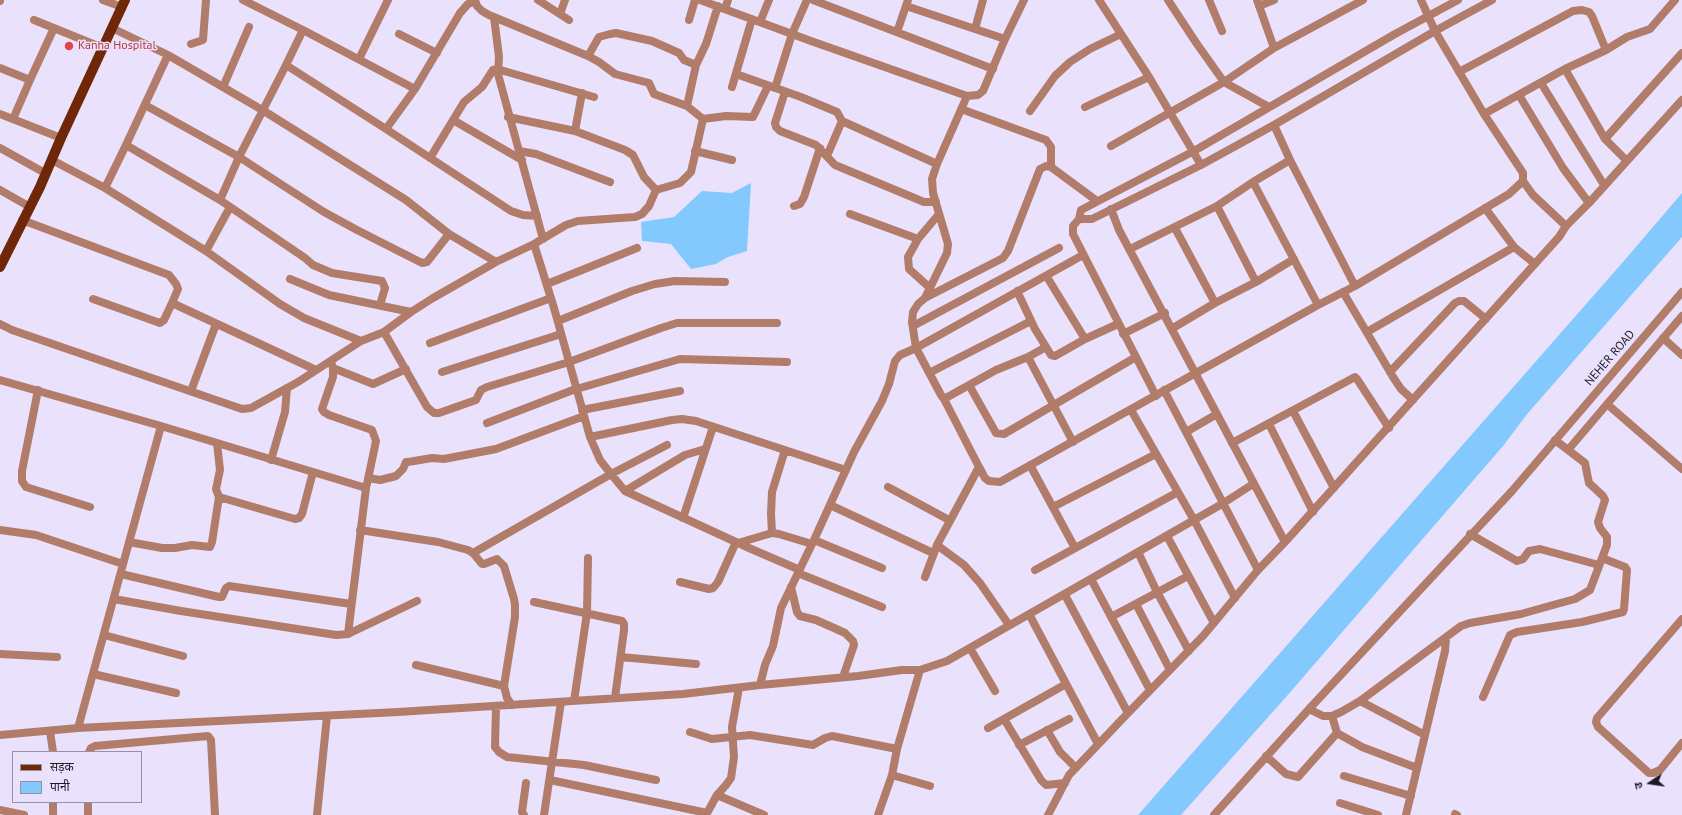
<!DOCTYPE html>
<html>
<head>
<meta charset="utf-8">
<style>
  body { margin:0 }
  #map { position:relative; width:1682px; height:815px; overflow:hidden; background:#eae1fc; font-family:"PT Sans","Noto Sans Devanagari",sans-serif }
  canvas { display:block }
  .legend { position:absolute; left:12px; top:751px; width:130px; height:52px; box-sizing:border-box; background:#eae1fc; border:1px solid #9891a6; margin:0; padding:5px 7px; list-style:none; font-size:12px; color:#1e1a24 }
  .legend li { display:flex; align-items:center; gap:8px; height:20px }
  .legend b { width:20px; border:1px solid #9891a6 }
  .north { position:absolute; left:1630px; top:763px; width:40px; height:40px; -webkit-text-stroke:3px #eae1fc; paint-order:stroke; rotate:257deg; font-size:11px; font-weight:700; line-height:16px; text-align:center; color:#1e1a24 }
  .north::after { content:''; display:block; margin:auto; width:14px; height:18px; background:#1e1a24; clip-path:polygon(50% 0,100% 100%,50% 72%,0 100%) }
</style>
</head>
<body>
<div id="map">
<canvas width="1682" height="815"></canvas>
<ul class="legend">
<li><b style="height:5px;background:#702708"></b>सड़क</li>
<li><b style="height:11px;background:#84c9fd"></b>पानी</li>
</ul>
<div class="north">उ</div>
</div>
<script>
const g = document.querySelector('canvas').getContext('2d');
g.lineJoin = 'round';
function fillPath(path, color) {
  g.fillStyle = color;
  g.fill(path, 'evenodd');
}
function shape(rows) {
  const path = new Path2D();
  for (const r of rows) {
    path.moveTo(r[0], r[1]);
    for (let i = 2; i < r.length; i += 2) path.lineTo(r[i], r[i + 1]);
  }
  return path;
}
function stroke(path, color, width, dash) {
  g.strokeStyle = color;
  g.lineWidth = width;
  g.lineCap = dash ? 'butt' : 'round';
  g.setLineDash(dash || []);
  g.stroke(path);
}
function drawText(font, color, halo, rows, align = 'center') {
  g.font = font + ' "PT Sans",sans-serif';
  g.lineWidth = 3;
  g.setLineDash([]);
  g.textBaseline = 'middle';
  g.strokeStyle = halo;
  g.fillStyle = color;
  for (const [text, x, y, turn = 0] of rows) {
    g.save();
    g.translate(x, y);
    g.rotate((+turn || 0) * Math.PI / 180);
    g.textAlign = isNaN(turn) ? turn : align;
    if (halo) g.strokeText(text, 0, 0);
    g.fillText(text, 0, 0);
    g.restore();
  }
}
const water = shape([
  [751,183,747,251,728,257,716,264,691,269,671,244,642,241,641,222,674,217,702,191,732,193],
  [1682,193,1682,237,1528,413,1503,446,1286,697,1181,815,1138,815,1623,262]
]);
const minor = shape([
  [103,0,122,7],
  [243,0,303,30],
  [475,0,477,6,482,11,489,15,588,56,599,62,615,74,649,83,654,94,687,106,703,119,726,116,753,117,768,86],
  [538,0,569,20],
  [700,0,811,41,967,96,937,164,932,179,933,193,948,244,947,253,925,298],
  [813,0,993,69],
  [1099,0,1149,77,1201,165],
  [1168,0,1197,44,1224,82,1269,107],
  [1209,0,1222,31],
  [1257,0,1274,48],
  [0,1,0,0],
  [906,6,1005,39],
  [1259,6,1274,0],
  [725,9,728,0],
  [560,14,565,0],
  [494,17,499,57,498,74,543,239],
  [34,20,103,48],
  [689,20,695,0],
  [760,22,769,0],
  [112,28,168,55,264,111,406,200,449,234,496,262],
  [975,29,983,0],
  [897,32,908,0],
  [399,34,437,53],
  [191,44,203,40,206,0],
  [588,56,599,37,610,34,616,33,652,41,679,53,684,60,696,65],
  [359,59,388,0],
  [0,68,30,80],
  [1565,69,1605,139,1627,161],
  [1459,72,1573,11,1582,10,1589,12,1592,16,1606,50],
  [736,74,801,97,837,112,842,121,937,164],
  [1541,83,1604,185],
  [223,87,249,27],
  [732,87,752,19],
  [775,88,792,34,807,0],
  [415,89,460,13,468,4,475,1],
  [785,92,775,123,776,127,780,131,816,145,835,165,924,202,936,202],
  [1519,95,1563,168,1589,203],
  [967,96,978,95,983,91,1005,39,1024,0],
  [145,105,239,157,324,212,357,230,422,263,427,262,449,234],
  [687,106,696,65,706,44,718,6],
  [1085,107,1149,77],
  [961,109,1046,140,1051,147,1051,167],
  [1030,111,1055,76,1070,62,1090,49,1121,34],
  [0,114,61,138],
  [1484,114,1565,69,1606,50,1627,37,1650,29,1675,0],
  [508,117,575,131,625,150,633,155,644,177,656,190],
  [13,119,30,80,54,28],
  [453,120,522,160],
  [1274,125,1290,160,1355,286],
  [386,129,511,211,523,215,537,216],
  [575,131,582,93],
  [1605,139,1682,53],
  [126,145,168,55],
  [1111,146,1224,82,1274,48,1363,0],
  [0,148,45,173],
  [519,151,536,154,610,182],
  [695,151,732,160],
  [827,156,842,121],
  [430,158,464,102,482,87,493,70,497,69,594,97],
  [52,160,105,188,206,251,280,304,304,318,361,341],
  [1523,181,1533,195,1566,226,1589,203,1682,100],
  [1253,182,1318,305],
  [105,188,126,145,220,200,305,258,313,265,332,273,382,281,385,288,380,305],
  [0,190,30,207],
  [220,200,239,157,286,65,386,129,415,89,303,30,286,65],
  [794,206,800,204,804,197,820,148],
  [1485,208,1514,247,1535,264],
  [1111,209,1119,230,1285,542],
  [850,214,918,239],
  [1079,219,1092,219,1201,165,1274,125,1435,31,1492,0],
  [22,220,169,275,176,284,178,289,172,303,316,370],
  [1175,228,1215,303,1256,282,1217,206],
  [534,244,554,308,590,437,600,460,611,474,625,491,749,548,800,570],
  [1130,249,1217,206,1253,182,1290,160],
  [206,251,230,207],
  [1047,277,1085,339],
  [290,279,329,295,411,312],
  [1256,282,1294,259],
  [547,284,637,248],
  [930,288,909,269,908,257,918,239,939,214],
  [1017,291,1035,329,1051,355,1055,356,1085,339,1118,324],
  [1343,292,1393,377,1401,389,1413,400],
  [93,299,160,323,164,320,172,303],
  [558,321,632,291,655,284,675,281,725,282],
  [0,324,12,330,242,409,251,408,298,382,361,341,384,332,411,312,433,298,496,262,534,244,566,225,578,221,635,217,642,214,649,206,656,190,680,183,691,172,703,119],
  [913,326,1059,248],
  [1173,328,1215,303],
  [384,332,427,407,434,413,439,413,476,400,481,390,487,387,569,362,661,328,677,323,777,323],
  [1367,332,1514,247],
  [1123,334,1165,313],
  [1663,338,1682,355],
  [430,343,551,298],
  [1028,357,1046,347],
  [331,361,333,368,333,377,322,409,324,412,329,415,372,430,376,441,367,484],
  [333,368,373,384,406,369],
  [442,372,561,334],
  [1390,372,1455,303,1459,301,1464,301,1486,319],
  [929,373,1031,321],
  [0,380,161,426,366,488,348,634],
  [969,385,996,433,1004,434,1136,357],
  [38,390,22,471,22,481,26,487,90,507],
  [1164,390,1258,570],
  [191,391,216,324],
  [1156,396,1073,234,1073,226,1079,219,1081,210,1194,151,1395,34,1458,0],
  [944,399,979,467],
  [1607,404,1682,469],
  [582,410,680,391],
  [1131,410,1194,520,1235,598],
  [1293,411,1334,488],
  [487,423,573,390,680,359,787,362],
  [1269,424,1313,512],
  [1186,432,1217,414],
  [590,437,672,420,682,419,696,421,846,470],
  [1073,442,1028,357,996,370,944,399,941,395,916,348,1083,255],
  [217,443,220,470,216,489,219,497,295,519,299,518,302,514,313,472],
  [1232,443,1355,377,1357,379,1389,428],
  [1568,450,1682,316],
  [271,460,285,412,287,388],
  [1030,465,1075,548],
  [368,478,380,480,396,476,403,469,406,462,408,462,432,458,444,459,496,449,584,416],
  [888,487,949,520],
  [625,491,685,455,705,449],
  [830,505,933,553],
  [1053,507,1156,454],
  [683,518,713,427],
  [0,530,36,535,123,564],
  [360,530,438,542,468,550,473,553,482,564,484,564,497,559,504,566,514,599,515,605,515,617,504,686,507,698,512,705],
  [772,533,771,514,772,492,785,450],
  [1470,534,1517,561,1523,559,1529,551,1540,549,1599,565],
  [1167,536,1214,623],
  [814,540,882,568],
  [129,542,162,548,175,548,192,545,210,547,212,542,219,497],
  [738,543,772,533,779,534,812,544],
  [937,545,964,565,980,583,1009,625],
  [1138,552,1157,592,1189,651],
  [473,553,611,474,667,445],
  [1035,570,1178,492],
  [798,573,882,607],
  [121,574,219,597,222,597,226,588,229,586,351,604],
  [925,577,937,545,979,467,985,478,989,481,1000,482,1318,305,1355,286,1509,194,1523,181,1523,173,1484,114,1435,31,1421,0],
  [1091,579,1150,690],
  [680,582,709,589,713,588,718,582,736,542],
  [791,587,797,612,800,616,816,620,834,628,845,633,853,641,854,645,843,677],
  [1065,595,1128,713],
  [114,599,181,611,336,635,348,634,417,601],
  [534,602,622,621,624,624,624,630,615,698],
  [1136,604,1170,670],
  [1029,614,1098,744],
  [1111,617,1188,576],
  [1682,619,1597,718,1596,722,1598,727,1649,773,1653,773,1660,770,1682,743],
  [104,635,183,656],
  [970,648,995,691],
  [0,654,57,657],
  [621,657,696,664],
  [416,665,504,686],
  [93,674,176,693],
  [760,685,765,665,773,646,781,608,814,540,854,452,882,401,889,384,895,361,900,355,916,348,912,322,913,312,918,304,925,298,1003,258,1008,251,1040,169,1046,166,1051,167,1097,201],
  [1483,697,1510,635,1517,632,1582,622,1623,612,1624,609,1627,570,1625,567,1602,558],
  [574,701,587,613,588,558],
  [1360,701,1425,735],
  [496,706,495,747,499,752,507,757,584,765,656,780],
  [1309,709,1323,716,1332,716,1341,712,1360,701,1461,626,1470,623,1521,614,1553,605,1575,599,1590,590,1607,545,1607,537,1600,528,1598,522,1605,500,1603,496,1589,483,1585,463,1555,440],
  [1332,716,1337,733,1362,747,1417,768],
  [1004,719,1041,780,1046,785,1065,783],
  [78,728,161,426],
  [988,728,1066,684],
  [1047,730,1060,752,1076,768],
  [50,731,53,752],
  [690,732,712,739,750,735,813,745,825,738,832,736,897,749],
  [0,735,78,728,398,712,683,694,760,685,858,676,902,670,920,670,947,661,1222,504,1253,484],
  [1019,745,1069,719],
  [89,752,91,748,95,746,208,736,211,740,215,815],
  [1266,756,1286,774,1298,777,1337,733],
  [892,775,930,786],
  [1344,776,1411,796],
  [550,780,707,813],
  [717,795,764,815],
  [1340,803,1378,815],
  [0,810,24,815],
  [1455,814,1457,815],
  [53,815,53,802],
  [88,815,88,802],
  [317,815,327,716],
  [524,815,522,812,526,783],
  [544,815,561,702],
  [706,815,717,795,726,785,731,778,734,757,732,727,739,688],
  [878,815,892,775,897,749,920,670],
  [1048,815,1069,775,1128,713,1203,636,1258,570,1285,542,1559,237,1566,226],
  [1214,815,1310,708,1512,491,1682,292],
  [1406,815,1445,651,1446,638]
]);
const major = shape([
  [0,267,40,187,61,138,125,0]
]);
const markers = [
  [69,46,5,"#e0444e"]
];
const healthNames = [
  ["Kanha Hospital",78,46]
];
const streetNames = [
  ["NEHER ROAD",1610,358,-49]
];
fillPath(water, '#84c9fd');
stroke(minor, '#b17c69', 8);
stroke(major, '#702708', 10);
for (const [x, y, r, color] of markers) {
  const dot = new Path2D();
  dot.arc(x, y, r, 0, 2 * Math.PI);
  g.fillStyle = color;
  g.fill(dot);
  stroke(dot, '#eae1fc', 1.5);
}
drawText('12px', '#be3a42', '#eae1fc', healthNames, 'left');
drawText('12px', '#1e1a24', '#eae1fc', streetNames);
</script>
</body>
</html>
